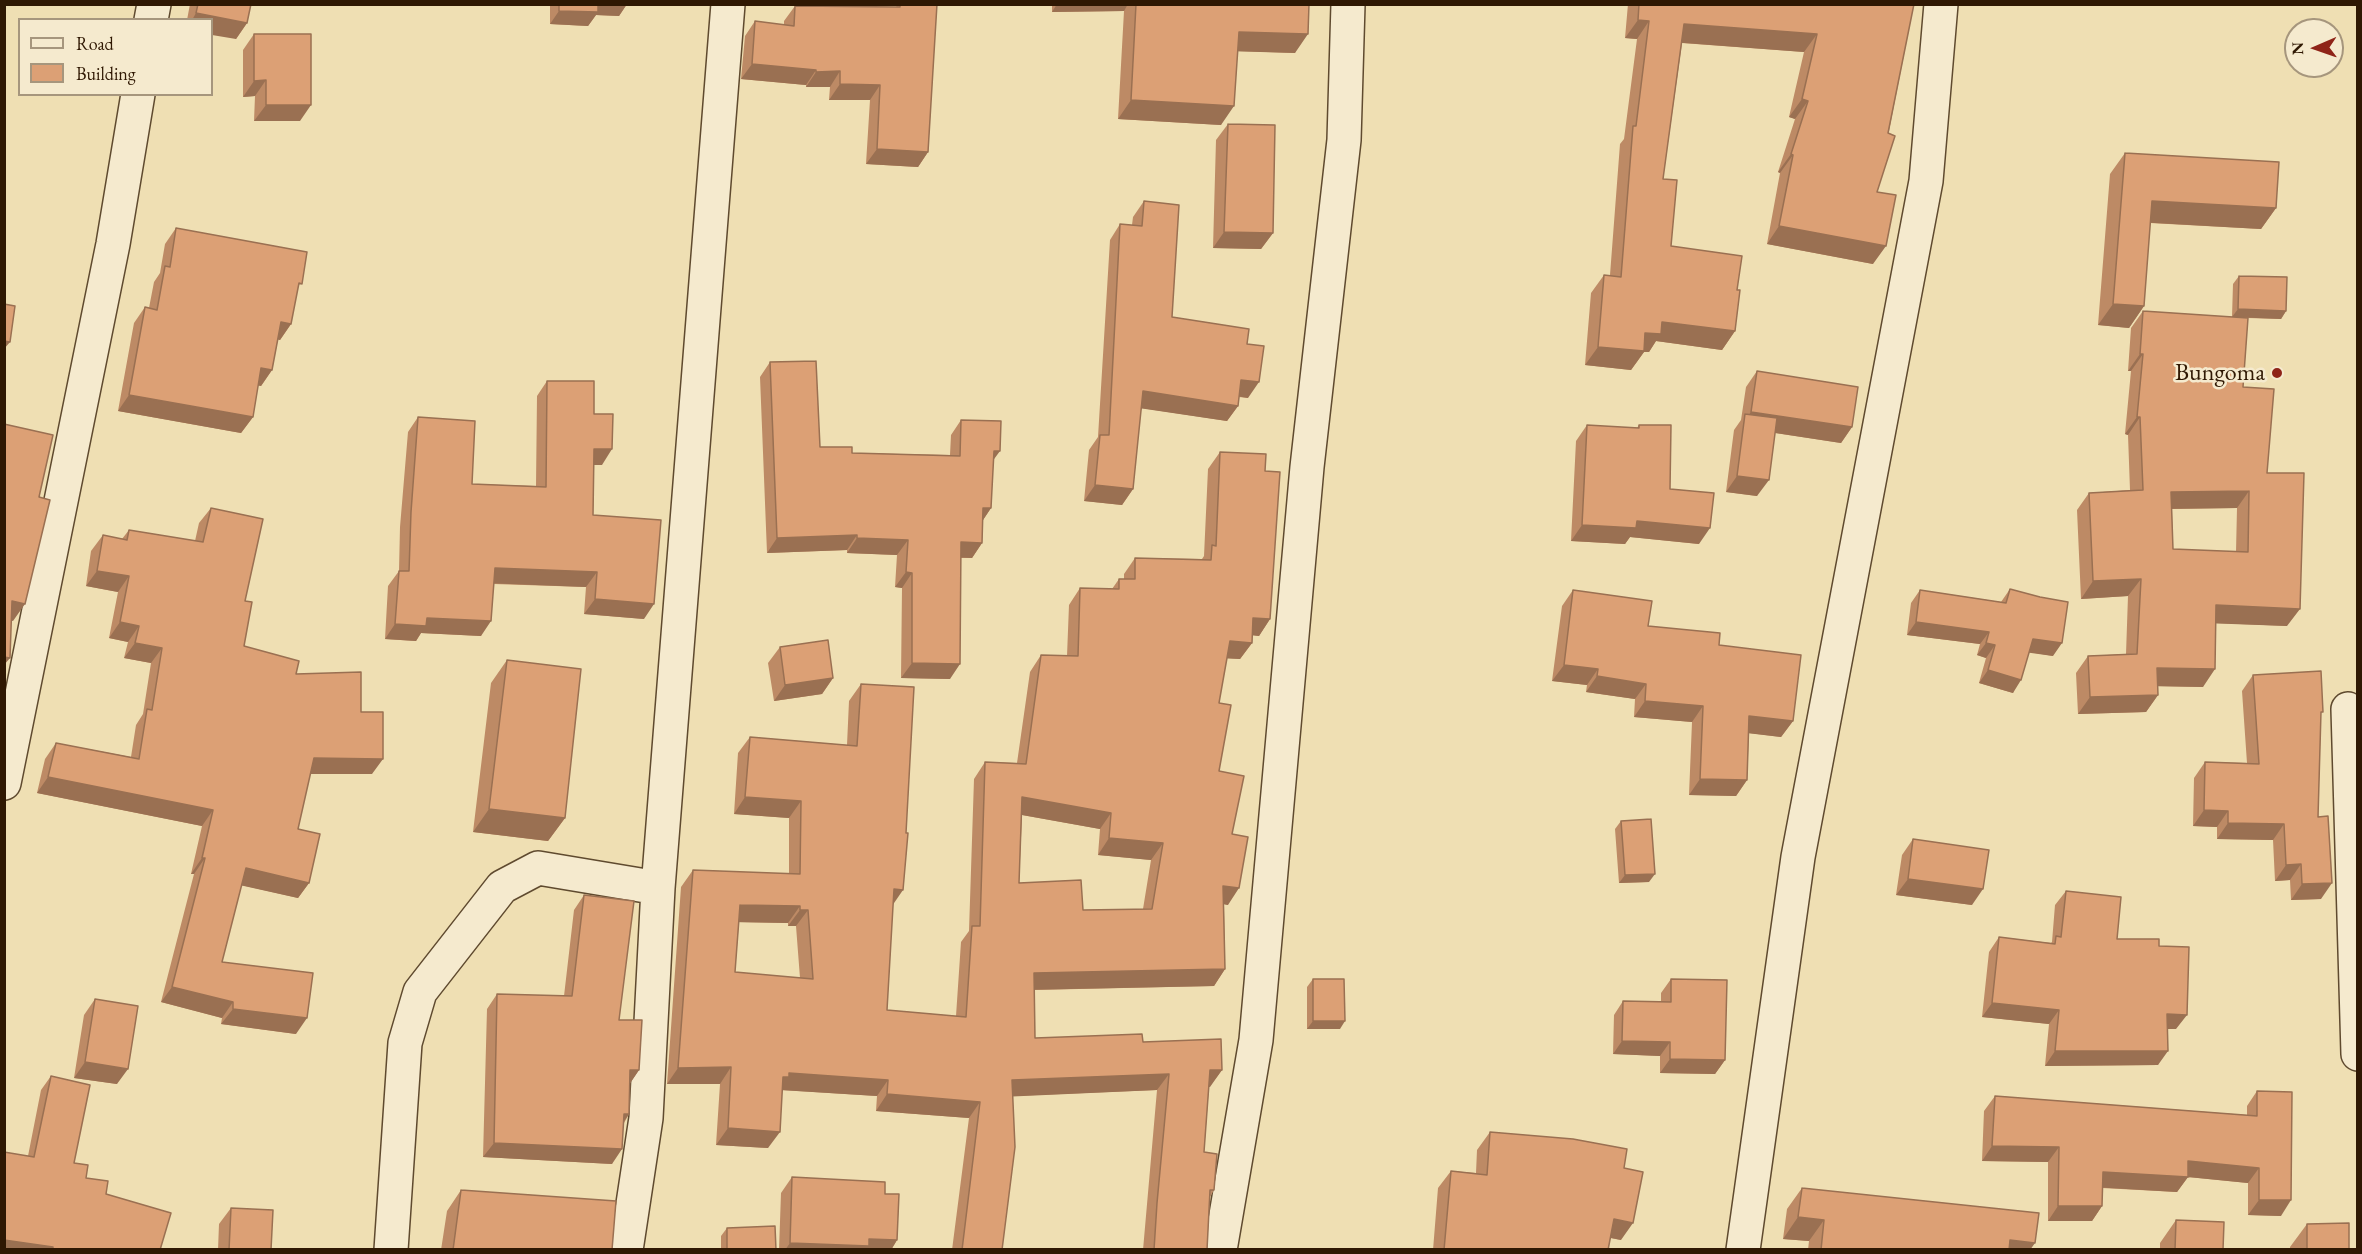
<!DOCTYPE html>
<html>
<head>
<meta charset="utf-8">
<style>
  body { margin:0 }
  #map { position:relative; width:2362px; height:1254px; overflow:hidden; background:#efdfb3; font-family:"EB Garamond",serif }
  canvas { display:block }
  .frame { position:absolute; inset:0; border:6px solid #2f1803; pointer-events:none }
  .legend { position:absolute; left:18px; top:18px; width:195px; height:78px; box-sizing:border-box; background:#f5eace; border:2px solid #a6967d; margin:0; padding:8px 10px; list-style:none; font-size:18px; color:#2f1803 }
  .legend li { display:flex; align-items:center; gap:12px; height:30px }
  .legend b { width:30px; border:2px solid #a6967d }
  .north { position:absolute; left:2284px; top:18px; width:60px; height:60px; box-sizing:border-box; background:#f5eace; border:2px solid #a6967d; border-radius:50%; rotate:268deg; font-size:16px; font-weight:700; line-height:24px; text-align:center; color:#2f1803 }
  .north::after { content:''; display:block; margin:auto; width:21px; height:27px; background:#8f2418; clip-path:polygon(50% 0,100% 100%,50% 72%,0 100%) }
</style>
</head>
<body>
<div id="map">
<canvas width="2362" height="1254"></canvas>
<div class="frame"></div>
<ul class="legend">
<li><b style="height:8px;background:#f5eace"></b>Road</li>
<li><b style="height:16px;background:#dca075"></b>Building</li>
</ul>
<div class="north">N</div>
</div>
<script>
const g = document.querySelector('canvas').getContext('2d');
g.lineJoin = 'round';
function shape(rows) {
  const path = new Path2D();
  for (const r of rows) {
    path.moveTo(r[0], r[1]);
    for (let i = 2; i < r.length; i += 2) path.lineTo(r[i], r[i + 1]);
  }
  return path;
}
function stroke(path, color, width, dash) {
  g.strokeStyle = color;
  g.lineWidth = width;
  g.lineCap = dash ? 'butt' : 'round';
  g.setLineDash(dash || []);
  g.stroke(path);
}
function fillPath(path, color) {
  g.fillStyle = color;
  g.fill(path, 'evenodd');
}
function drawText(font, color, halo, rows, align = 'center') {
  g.font = font + ' "EB Garamond",serif';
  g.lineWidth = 5;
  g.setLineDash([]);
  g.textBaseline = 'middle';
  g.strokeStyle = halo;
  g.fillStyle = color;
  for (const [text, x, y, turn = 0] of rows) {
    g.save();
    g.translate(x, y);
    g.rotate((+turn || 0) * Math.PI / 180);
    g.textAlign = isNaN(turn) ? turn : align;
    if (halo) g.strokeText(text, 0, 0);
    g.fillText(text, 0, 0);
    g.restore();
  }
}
const minor = shape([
  [151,20,154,4],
  [2348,709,2358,1054],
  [4,783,113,244,138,94],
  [391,1250,405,1043,420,992,502,887,538,868,658,888],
  [626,1250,646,1118,658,888,728,4],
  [1220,1250,1256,1040,1307,467,1344,140,1348,4],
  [1743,1250,1798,857,1926,181,1941,4]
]);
const wall = shape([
  [190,4,251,4,247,23,236,39,212,20,187,20],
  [550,4,627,4,619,16,596,15,588,26,550,24],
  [898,4,937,4,928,152,918,167,866,164,870,100,829,100,830,87,806,87,806,85,741,79,745,36,755,21,784,25,784,21,795,6,896,7],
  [1052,4,1309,4,1295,53,1238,51,1221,125,1118,119,1124,11,1052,12],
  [1628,4,1914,4,1877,192,1873,264,1767,244,1780,173,1778,172,1795,119,1789,117,1804,52,1682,43,1663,179,1671,246,1737,290,1735,331,1722,350,1656,341,1649,352,1644,352,1631,370,1585,365,1591,293,1604,275,1610,275,1620,144,1624,139,1637,39,1625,38],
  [254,34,300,121,254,121,255,96,243,97,243,50],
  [1228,124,1273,233,1261,249,1213,248,1216,140],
  [2125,153,2276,208,2261,229,2150,223,2144,306,2129,328,2098,325,2110,174],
  [1144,201,1172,317,1247,344,1248,398,1239,397,1238,406,1227,421,1141,408,1133,489,1122,505,1084,501,1089,450,1098,437,1110,240,1120,224,1132,225,1133,217],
  [176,228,297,290,291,324,280,340,278,339,272,370,261,386,258,385,253,417,241,433,118,411,134,323,145,307,149,308,154,282,160,273,165,244],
  [2239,276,2286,311,2281,319,2248,318,2243,387,2267,473,2287,626,2215,623,2203,687,2158,686,2158,695,2146,712,2078,714,2076,673,2088,656,2126,654,2128,596,2081,599,2077,510,2089,493,2130,490,2128,435,2125,434,2131,371,2128,371,2131,328,2143,311,2232,317,2233,284],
  [2237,508,2236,552,2173,549,2172,509],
  [770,362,820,447,852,453,950,455,951,435,961,420,993,460,991,508,983,520,982,543,972,558,961,558,950,679,901,678,902,588,895,587,897,555,847,553,847,550,767,553,760,377],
  [1757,371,1852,427,1841,443,1775,433,1757,496,1726,492,1734,430,1741,420,1746,387],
  [547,381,594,414,602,465,594,465,593,515,644,619,584,614,586,587,494,584,481,636,421,633,416,641,385,639,388,586,399,571,400,527,408,432,418,417,472,484,536,486,537,396],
  [1587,425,1637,428,1639,425,1670,489,1699,544,1630,537,1625,544,1571,541,1576,441],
  [1220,452,1265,471,1270,619,1259,636,1252,635,1252,643,1240,659,1227,658,1219,703,1219,771,1232,834,1228,905,1224,904,1225,969,1214,986,1034,990,1035,1038,1143,1042,1222,1070,1209,1087,1204,1152,1214,1190,1210,1197,1207,1250,1143,1250,1157,1090,1013,1096,1002,1250,952,1250,969,1118,876,1111,877,1096,782,1090,768,1148,716,1145,720,1084,667,1084,681,887,693,870,789,874,789,818,734,814,738,753,750,737,847,745,849,701,861,684,893,905,887,1010,956,1016,961,942,969,931,974,779,985,762,1017,763,1030,672,1041,655,1067,656,1069,605,1080,588,1112,589,1119,579,1124,579,1124,574,1135,558,1202,559,1204,556,1208,469],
  [1022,815,1100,829,1098,855,1151,860,1143,909,1083,910,1019,883],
  [739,922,788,923,788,926,796,926,800,978,735,972],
  [211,508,245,601,244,646,296,674,361,712,372,774,310,774,298,829,309,883,298,898,241,885,222,962,296,1034,221,1024,222,1018,161,1002,194,874,191,874,202,826,37,793,45,759,56,743,131,757,136,725,143,714,151,663,124,658,128,642,109,638,118,592,86,586,91,551,103,535,122,539,129,530,195,541,199,523],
  [2010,589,2053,656,2029,652,2013,693,1979,683,1986,658,1977,655,1980,644,1907,635,1911,603,1920,590,2001,602],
  [1573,590,1648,626,1719,645,1793,721,1781,737,1749,733,1747,780,1736,796,1689,795,1692,722,1634,717,1635,699,1586,692,1587,685,1552,681,1562,606],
  [780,647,833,678,822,694,774,701,768,663],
  [507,660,565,818,548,841,473,832,491,683],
  [2253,675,2321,716,2318,817,2321,899,2291,900,2290,880,2275,881,2273,840,2217,839,2217,827,2193,826,2194,778,2205,762,2247,763,2242,691],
  [1621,821,1649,882,1619,883,1615,829],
  [1913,839,1972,905,1896,895,1902,855],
  [2066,891,2117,939,2159,946,2176,1029,2168,1029,2158,1065,2045,1066,2049,1024,1982,1017,1989,952,1999,937,2051,943,2052,942,2055,905],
  [584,895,619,1020,639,1070,630,1083,629,1114,624,1123,612,1164,483,1157,487,1009,497,994,564,996,574,910],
  [1313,979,1340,1029,1307,1029,1307,987],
  [1671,979,1725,1060,1715,1074,1660,1073,1660,1056,1613,1054,1614,1015,1623,1001,1661,1002,1661,993],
  [95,999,117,1084,74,1078,84,1015],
  [51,1076,74,1163,86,1178,106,1194,160,1250,4,1250,28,1156,41,1090],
  [2257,1091,2281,1216,2248,1215,2248,1183,2188,1177,2177,1192,2102,1188,2102,1206,2092,1221,2048,1221,2048,1162,1982,1161,1984,1111,1995,1096,2247,1115,2247,1106],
  [1490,1132,1624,1168,1621,1240,1610,1238,1608,1250,1433,1250,1438,1188,1451,1171,1476,1173,1477,1150],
  [792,1177,885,1194,897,1240,891,1250,779,1250,781,1193],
  [1802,1188,2030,1250,1808,1250,1809,1241,1783,1239,1787,1209],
  [461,1190,612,1250,441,1250,447,1211],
  [231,1208,271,1250,218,1250,219,1224],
  [2176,1220,2223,1250,2160,1250,2160,1243],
  [2307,1224,2349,1250,2290,1250,2290,1247],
  [727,1228,776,1250,721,1250,721,1236]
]);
const shadedWall = shape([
  [596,4,627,4,619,16,596,15,588,26,550,24,559,11],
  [1057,4,1128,4,1124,11,1052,12],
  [196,13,247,23,236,39,212,35,212,20,192,20],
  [1638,20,1649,21,1637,39,1625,38],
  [1684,24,1817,34,1804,52,1671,42],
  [1239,32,1308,34,1295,53,1226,51],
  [752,64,816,70,806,85,741,79],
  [840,71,830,87,806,87,816,72],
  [266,80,255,96,243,97,254,81],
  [840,84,880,85,870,100,829,100],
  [1802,99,1808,101,1795,119,1789,117],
  [1131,100,1234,106,1221,125,1118,119],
  [266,105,311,105,300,121,254,121],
  [877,149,928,152,918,167,866,164],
  [1791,154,1793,155,1780,173,1778,172],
  [2152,201,2276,208,2261,229,2137,222],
  [1779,226,1886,246,1873,264,1767,244],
  [1224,232,1273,233,1261,249,1213,248],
  [2113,304,2144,306,2129,328,2098,325],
  [2238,309,2286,311,2281,319,2232,317],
  [281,322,291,324,280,340,270,338],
  [1662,322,1735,331,1722,350,1656,341,1649,352,1644,352,1631,370,1585,365,1598,347,1645,333],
  [4,341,10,342,4,349],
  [2140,354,2143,354,2131,371,2128,371],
  [261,368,272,370,261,386,250,384],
  [1241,380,1259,382,1248,398,1230,395],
  [1143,391,1238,406,1227,421,1132,407],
  [129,395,253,417,241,433,118,411],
  [1751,412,1852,427,1841,443,1743,428,1744,421],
  [2137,417,2140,417,2128,435,2125,434],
  [594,449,612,449,602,465,583,465],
  [994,451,1000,451,989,466],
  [1737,476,1769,480,1757,496,1726,492],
  [1095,485,1133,489,1122,505,1084,501],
  [2249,491,2237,508,2159,509,2171,492],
  [983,508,991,508,981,523],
  [1637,521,1710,528,1699,544,1630,537,1625,544,1571,541,1582,525],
  [857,535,847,550,767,553,777,538],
  [857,538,908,540,897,555,847,553],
  [961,542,982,543,972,558,951,557],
  [495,568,597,572,586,587,484,583],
  [97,571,129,576,118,592,86,586],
  [906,572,912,573,902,588,895,587],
  [2141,579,2128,596,2081,599,2093,581],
  [595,599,654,604,644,619,584,614],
  [12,601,25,604,13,621,4,619],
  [2216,605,2300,609,2287,626,2204,623],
  [427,618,491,621,481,636,421,633,416,641,385,639,395,624],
  [1253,618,1270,619,1259,636,1241,634],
  [120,622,139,626,128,642,109,638],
  [1916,622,1989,632,1980,644,1907,635],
  [2033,639,2062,643,2053,656,2024,652],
  [1230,641,1252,643,1240,659,1218,658],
  [135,643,162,648,151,663,124,658],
  [1986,643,1995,645,1986,658,1977,655],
  [4,657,10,658,4,665],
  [912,663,960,664,950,679,901,678],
  [1564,665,1598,669,1587,685,1552,681],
  [2157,668,2215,669,2203,687,2145,686],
  [1988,670,2021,680,2013,693,1979,683],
  [1597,676,1646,684,1635,699,1586,692],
  [833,678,822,694,774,701,785,685],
  [2158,695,2146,712,2078,714,2090,697],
  [1645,701,1703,706,1692,722,1634,717],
  [1749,716,1793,721,1781,737,1738,732],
  [314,758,383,759,372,774,303,774],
  [48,777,213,810,202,826,37,793],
  [1700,779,1747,780,1736,796,1689,795],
  [745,797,801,801,789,818,734,814],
  [1022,797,1111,813,1100,829,1011,813],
  [489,809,565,818,548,841,473,832],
  [2204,810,2228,811,2217,827,2193,826],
  [2228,823,2284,824,2273,840,2217,839],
  [1109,838,1163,843,1151,860,1098,855],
  [202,858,205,858,194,874,191,874],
  [2301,864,2290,880,2275,881,2286,865],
  [246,868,309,883,298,898,235,884],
  [1655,874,1649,882,1619,883,1625,875],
  [1908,879,1983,889,1972,905,1896,895],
  [2332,883,2321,899,2291,900,2302,884],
  [1223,886,1239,888,1228,905,1212,902],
  [894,889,903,890,892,906],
  [740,905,800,906,788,923,729,922],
  [800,910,808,910,796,926,788,926],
  [1225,969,1214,986,1022,990,1034,973],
  [172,987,233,1002,222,1018,161,1002],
  [1992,1003,2059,1010,2049,1024,1982,1017],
  [233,1009,307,1018,296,1034,221,1024],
  [2167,1014,2187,1015,2176,1029,2157,1029],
  [1313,1021,1345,1021,1340,1029,1307,1029],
  [1622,1041,1670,1042,1660,1056,1613,1054],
  [2055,1051,2168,1051,2158,1065,2045,1066],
  [1670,1059,1725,1060,1715,1074,1660,1073],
  [85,1062,128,1069,117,1084,74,1078],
  [731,1067,720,1084,667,1084,678,1068],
  [630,1070,639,1070,629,1085],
  [1210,1070,1222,1070,1210,1087,1199,1087],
  [789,1073,888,1080,877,1096,780,1090,783,1077],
  [1169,1074,1157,1090,1001,1097,1012,1080],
  [887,1094,980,1102,969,1118,876,1111],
  [624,1114,629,1114,619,1129],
  [728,1128,780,1132,768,1148,716,1145],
  [494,1143,622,1149,612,1164,483,1157],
  [1992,1146,2059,1147,2048,1162,1982,1161],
  [2188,1161,2259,1168,2248,1183,2178,1176],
  [2103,1172,2188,1177,2177,1192,2092,1187],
  [2259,1200,2291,1200,2281,1216,2248,1215],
  [2058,1206,2102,1206,2092,1221,2048,1221],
  [1798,1217,1824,1220,1809,1241,1783,1239],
  [1614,1219,1633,1223,1621,1240,1602,1236],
  [869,1239,897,1240,891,1250,785,1250,790,1243],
  [4,1240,53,1247,52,1250,4,1250],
  [2010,1240,2035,1243,2030,1250,2004,1250]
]);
const building = shape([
  [198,4,251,4,247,23,196,13,198,4],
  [559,4,598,4,598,12,559,11,559,4],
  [900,4,937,4,928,152,877,149,880,85,840,84,840,71,816,72,816,70,752,64,755,21,794,26,795,6,900,7,900,4],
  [1136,4,1309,4,1308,34,1239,32,1234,106,1131,100,1136,4],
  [1639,4,1914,4,1888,133,1895,136,1877,192,1896,195,1886,246,1779,226,1793,155,1791,154,1808,101,1802,99,1817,34,1684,24,1663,179,1677,180,1671,246,1742,256,1737,290,1740,290,1735,331,1662,322,1661,334,1645,333,1644,351,1598,347,1604,275,1621,277,1633,126,1636,126,1649,21,1638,20,1639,4],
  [254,34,311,34,311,105,266,105,266,80,254,81,254,34],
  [1228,124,1275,125,1273,233,1224,232,1228,124],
  [2125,153,2279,162,2276,208,2152,201,2144,306,2113,304,2125,153],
  [1144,201,1179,205,1172,317,1249,329,1247,344,1264,346,1259,382,1241,380,1238,406,1143,391,1133,489,1095,485,1100,435,1109,435,1120,224,1142,226,1144,201],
  [176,228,307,252,302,284,299,283,291,324,281,322,272,370,261,368,253,417,129,395,145,307,157,310,165,266,170,267,176,228],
  [2239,276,2287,277,2286,311,2238,309,2239,276],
  [4,304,15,306,10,342,4,341,4,304],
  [2143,311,2248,318,2243,387,2274,389,2267,473,2304,473,2300,609,2216,605,2215,669,2157,668,2158,695,2090,697,2088,656,2137,654,2141,579,2093,581,2089,493,2143,490,2140,417,2137,417,2143,354,2140,354,2143,311],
  [2249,491,2248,552,2173,549,2171,492,2249,491],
  [816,361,820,447,852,447,852,453,960,456,961,420,1001,421,1000,451,994,451,991,508,983,508,982,543,961,542,960,664,912,663,912,573,906,572,908,540,857,538,857,535,777,538,770,362,816,361],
  [1757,371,1858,387,1852,427,1751,412,1757,371],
  [547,381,594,381,594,414,613,414,612,449,594,449,593,515,661,520,654,604,595,599,597,572,495,568,491,621,427,618,426,626,395,624,399,571,409,571,411,512,418,417,475,421,472,484,546,487,547,381],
  [1745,414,1777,418,1769,480,1737,476,1745,414],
  [4,424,53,435,39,497,50,500,25,604,12,601,10,658,4,657,4,424],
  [1587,425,1639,428,1639,425,1671,425,1670,489,1714,493,1710,528,1637,521,1636,528,1582,525,1587,425],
  [1220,452,1266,454,1265,471,1280,472,1270,619,1253,618,1252,643,1230,641,1219,703,1231,705,1219,771,1244,776,1232,834,1248,837,1239,888,1223,886,1225,969,1034,973,1035,1038,1142,1034,1143,1042,1221,1039,1222,1070,1210,1070,1204,1152,1217,1154,1214,1190,1210,1190,1207,1250,1154,1250,1157,1203,1169,1074,1012,1080,1015,1147,1002,1250,962,1250,980,1102,887,1094,888,1080,789,1073,789,1077,783,1077,780,1132,728,1128,731,1067,678,1068,693,870,800,874,801,801,745,797,750,737,857,746,861,684,914,687,906,833,908,833,903,890,894,889,887,1010,966,1017,972,926,980,926,985,762,1026,764,1041,655,1078,656,1080,588,1119,589,1119,579,1135,579,1135,558,1211,560,1212,545,1216,546,1220,452],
  [1022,797,1111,813,1109,838,1163,843,1152,909,1083,910,1081,880,1019,883,1022,797],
  [740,905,800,906,800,910,808,910,813,979,735,972,740,905],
  [211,508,263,519,245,601,252,602,244,646,299,661,296,674,361,672,361,712,383,712,383,759,314,758,298,829,320,834,309,883,246,868,222,962,313,973,307,1018,233,1009,233,1002,172,987,205,858,202,858,213,810,48,777,56,743,139,759,147,709,152,710,162,648,135,643,139,626,120,622,129,576,97,571,103,535,127,540,129,530,203,542,211,508],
  [2010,589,2040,597,2068,602,2062,643,2033,639,2021,680,1988,670,1995,645,1986,643,1989,632,1916,622,1920,590,2006,603,2010,589],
  [1573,590,1652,601,1648,626,1720,633,1719,645,1801,655,1793,721,1749,716,1747,780,1700,779,1703,706,1645,701,1646,684,1597,676,1598,669,1564,665,1573,590],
  [828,640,833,678,785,685,780,647,828,640],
  [507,660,581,669,565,818,489,809,507,660],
  [2321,671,2323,712,2321,712,2318,817,2328,816,2332,883,2302,884,2301,864,2286,865,2284,824,2228,823,2228,811,2204,810,2205,762,2259,764,2253,675,2321,671],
  [1651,819,1655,874,1625,875,1621,821,1651,819],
  [1913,839,1989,850,1983,889,1908,879,1913,839],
  [2066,891,2121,897,2117,939,2159,939,2159,946,2189,947,2187,1015,2167,1014,2168,1051,2055,1051,2059,1010,1992,1003,1999,937,2055,944,2056,936,2061,937,2066,891],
  [584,895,634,901,619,1020,642,1020,639,1070,630,1070,629,1114,624,1114,622,1149,494,1143,497,994,572,996,584,895],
  [1313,979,1344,979,1345,1021,1313,1021,1313,979],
  [1671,979,1727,980,1725,1060,1670,1059,1670,1042,1622,1041,1623,1001,1671,1002,1671,979],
  [95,999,138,1006,128,1069,85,1062,95,999],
  [51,1076,90,1085,74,1163,88,1165,86,1178,108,1181,106,1194,171,1213,160,1250,53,1250,53,1247,4,1240,4,1152,34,1157,51,1076],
  [2257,1091,2292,1092,2291,1200,2259,1200,2259,1168,2188,1161,2188,1177,2103,1172,2102,1206,2058,1206,2059,1147,1992,1146,1995,1096,2257,1116,2257,1091],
  [1490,1132,1573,1139,1627,1149,1624,1168,1643,1172,1633,1223,1614,1219,1608,1250,1444,1250,1451,1171,1487,1175,1490,1132],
  [792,1177,885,1182,885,1194,899,1194,897,1240,869,1239,869,1246,790,1243,792,1177],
  [1802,1188,2039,1213,2035,1243,2010,1240,2009,1250,1821,1250,1824,1220,1798,1217,1802,1188],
  [461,1190,616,1201,612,1250,453,1250,461,1190],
  [231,1208,273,1210,271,1250,229,1250,231,1208],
  [2176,1220,2224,1222,2223,1250,2175,1250,2176,1220],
  [2349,1223,2349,1250,2307,1250,2307,1224,2349,1223],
  [775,1226,776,1250,727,1250,727,1228,775,1226]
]);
const markers = [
  [2277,373,6,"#8f2418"]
];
const poiNames = [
  ["Bungoma",2265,373]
];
stroke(minor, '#5f4a2f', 36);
stroke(minor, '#f5eace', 33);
fillPath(wall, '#bd8a65');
fillPath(shadedWall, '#9a7052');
fillPath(building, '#dca075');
stroke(building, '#9a7052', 1.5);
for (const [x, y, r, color] of markers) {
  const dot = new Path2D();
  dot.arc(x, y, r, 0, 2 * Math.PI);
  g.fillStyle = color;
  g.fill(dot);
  stroke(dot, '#f5eace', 2);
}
drawText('24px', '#2f1803', '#f5eace', poiNames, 'right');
</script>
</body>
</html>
